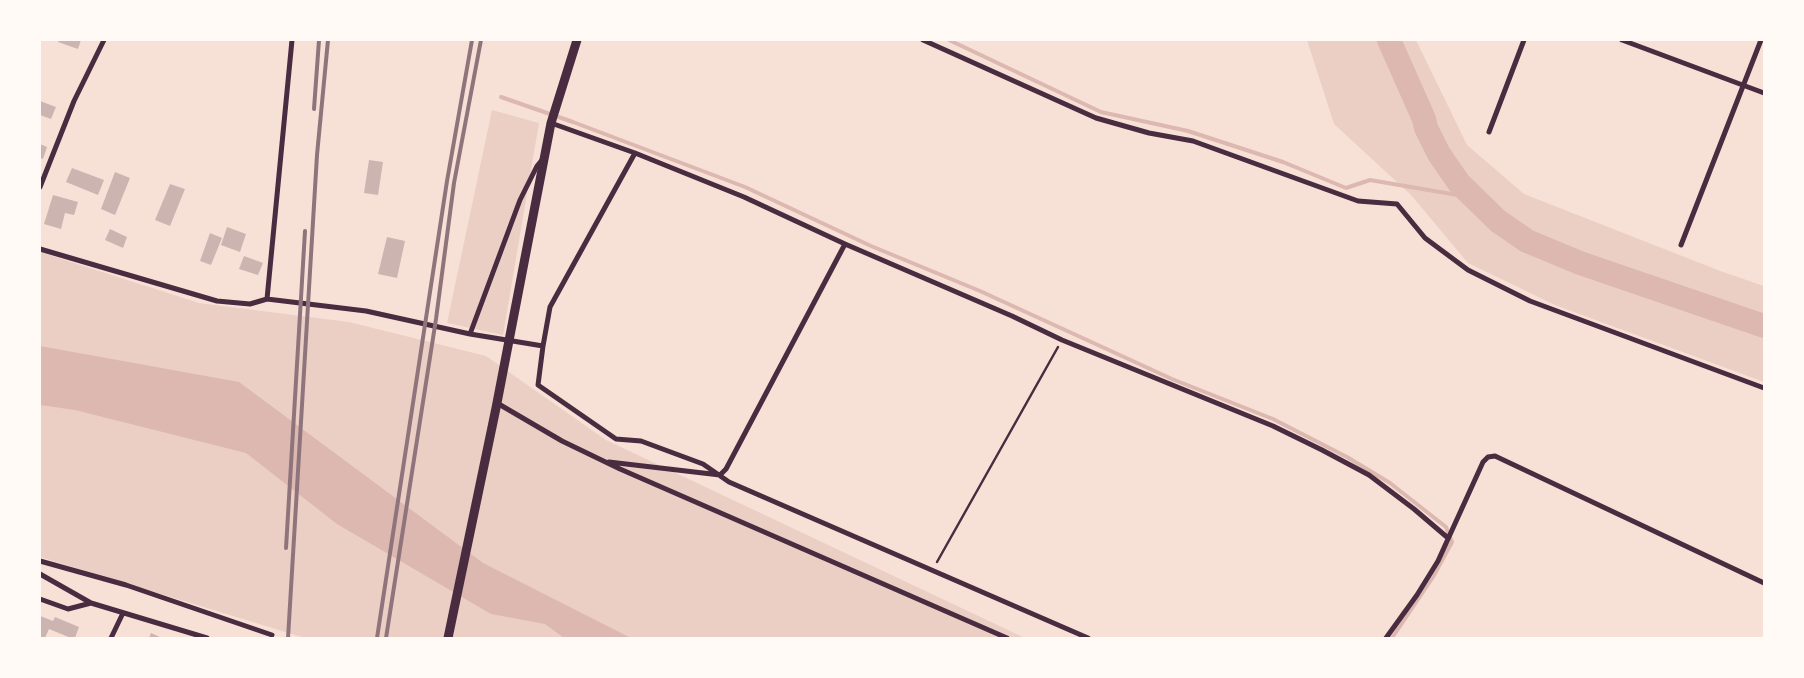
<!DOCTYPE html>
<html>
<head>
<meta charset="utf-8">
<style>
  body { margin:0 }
  #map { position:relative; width:1804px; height:678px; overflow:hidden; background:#f7e1d7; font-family:"Space Grotesk",sans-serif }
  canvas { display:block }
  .frame { position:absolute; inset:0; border:41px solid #fffaf5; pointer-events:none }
</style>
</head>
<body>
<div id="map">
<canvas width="1804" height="678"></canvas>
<div class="frame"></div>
</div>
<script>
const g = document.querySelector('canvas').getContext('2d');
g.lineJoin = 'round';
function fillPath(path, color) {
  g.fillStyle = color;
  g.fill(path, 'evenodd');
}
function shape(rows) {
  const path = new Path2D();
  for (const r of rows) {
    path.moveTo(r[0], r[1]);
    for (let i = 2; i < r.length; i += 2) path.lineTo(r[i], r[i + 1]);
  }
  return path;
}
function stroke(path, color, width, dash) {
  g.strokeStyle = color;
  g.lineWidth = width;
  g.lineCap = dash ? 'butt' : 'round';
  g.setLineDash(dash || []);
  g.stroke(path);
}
const green = shape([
  [1307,40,1416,40,1467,145,1524,194,1723,272,1764,286,1764,382,1555,305,1468,263,1411,195,1334,124],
  [492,110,539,123,503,335,447,323],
  [40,252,199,303,349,322,486,356,606,440,1025,638,305,638,40,557]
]);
const water = shape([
  [40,346,239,382,483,563,631,638,564,638,545,624,491,614,337,524,246,453,75,410,40,405]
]);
const stream = shape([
  [949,40,1101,112,1188,131,1283,162,1346,188,1370,180,1475,198],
  [501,97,573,122,745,187,871,246,980,291,1172,379,1273,419,1347,457,1390,483,1446,527,1452,542,1433,577,1392,638]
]);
const river = shape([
  [1389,40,1424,119,1426,128,1439,154,1459,183,1498,221,1527,241,1580,263,1764,326]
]);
const building = shape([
  [59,40,81,40,78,49,58,42],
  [40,101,56,107,51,119,40,115],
  [40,144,47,147,43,159,40,158],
  [369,160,383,162,378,195,364,193],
  [72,168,104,180,98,195,66,182],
  [115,172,130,178,115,215,101,209],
  [170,184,185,189,170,226,155,220],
  [53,195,78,202,74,215,65,213,61,229,44,224],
  [227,227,246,234,240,252,221,245],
  [110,229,127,237,123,248,105,240],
  [210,233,222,238,211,265,200,261],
  [387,237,405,241,397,278,378,274],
  [244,256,263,263,258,275,239,269],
  [40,616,53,621,55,617,79,627,75,638,71,638,49,629,45,638,40,638],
  [151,633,162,638,149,638]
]);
const path = shape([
  [937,562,1058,347]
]);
const minor = shape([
  [923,40,1096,118,1149,133,1193,141,1358,201,1397,204,1425,238,1468,270,1530,301,1764,388],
  [1622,40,1764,93],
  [551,123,635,153,744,197,845,244,1012,316,1062,340,1273,426,1322,450,1369,475,1414,509,1448,538],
  [1489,132,1524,40],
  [635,153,550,307,543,346,538,385,616,439,641,441,703,464,729,482,1088,638],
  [40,187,74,101,104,40],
  [1681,245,1761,40],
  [40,249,217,301,250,304,267,299,366,311,470,334,543,346],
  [267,299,292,40],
  [470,334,520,200,537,166,542,160],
  [497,403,562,441,620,469,1007,638],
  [609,462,720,475,726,469,845,244],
  [40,561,126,585,272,635],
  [40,574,91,603],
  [40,599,68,609,91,603,207,638],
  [111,638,123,613],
  [1386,638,1417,595,1438,561,1483,462,1488,457,1495,456,1764,583]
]);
const tertiary = shape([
  [448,638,496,408,551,123,577,40]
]);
const rail = shape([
  [314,109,319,40],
  [286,548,305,231],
  [288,638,317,155,328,40],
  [377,638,447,181,472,40],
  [386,638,436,319,454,183,481,40]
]);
fillPath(green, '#ebcfc5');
fillPath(water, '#dcb8b0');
stroke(stream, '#dcb8b0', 4);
stroke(river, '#dcb8b0', 24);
fillPath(building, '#ccb4b1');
stroke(path, '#4a2c40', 2.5);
stroke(minor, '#4a2c40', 5);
stroke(tertiary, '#4a2c40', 9);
stroke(rail, '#8f747c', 4);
</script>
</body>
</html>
